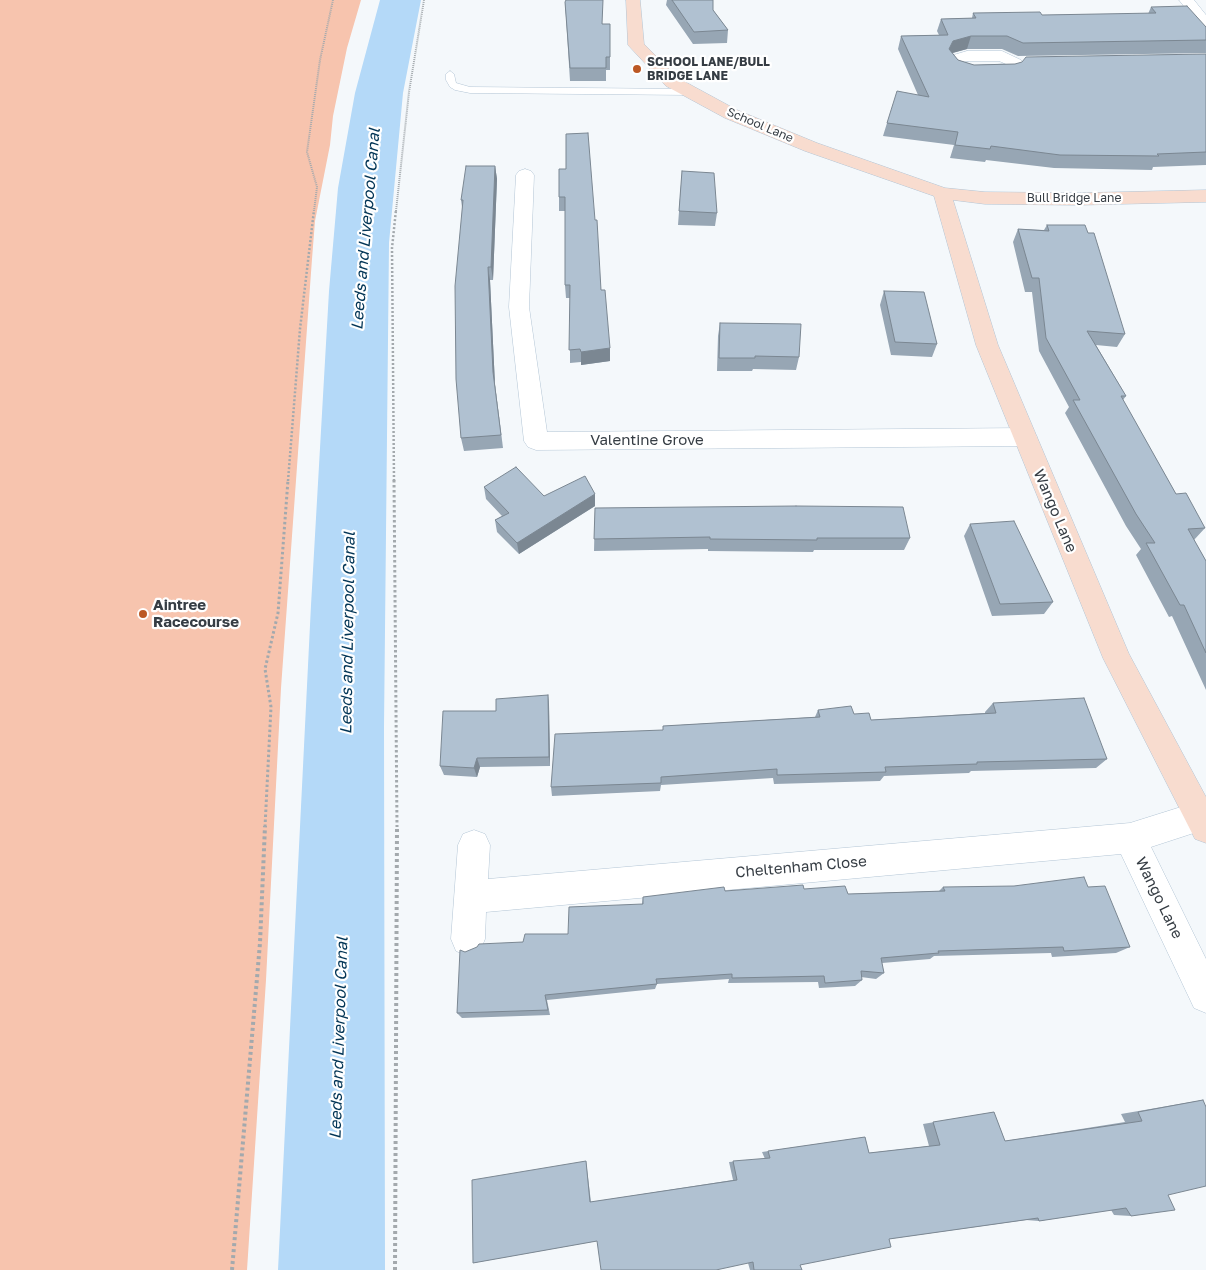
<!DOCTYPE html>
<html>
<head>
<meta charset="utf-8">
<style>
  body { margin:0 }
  canvas { display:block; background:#f4f8fb }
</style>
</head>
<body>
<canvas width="1206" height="1270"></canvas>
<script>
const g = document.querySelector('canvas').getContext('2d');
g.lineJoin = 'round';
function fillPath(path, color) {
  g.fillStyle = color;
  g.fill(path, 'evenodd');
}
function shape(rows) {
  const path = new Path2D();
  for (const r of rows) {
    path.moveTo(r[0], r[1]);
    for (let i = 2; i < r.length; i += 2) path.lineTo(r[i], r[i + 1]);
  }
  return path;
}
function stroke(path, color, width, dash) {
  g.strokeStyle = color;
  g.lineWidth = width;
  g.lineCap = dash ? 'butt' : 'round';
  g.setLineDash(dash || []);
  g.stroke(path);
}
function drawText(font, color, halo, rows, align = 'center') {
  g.font = font + ' "Golos Text",sans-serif';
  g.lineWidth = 4.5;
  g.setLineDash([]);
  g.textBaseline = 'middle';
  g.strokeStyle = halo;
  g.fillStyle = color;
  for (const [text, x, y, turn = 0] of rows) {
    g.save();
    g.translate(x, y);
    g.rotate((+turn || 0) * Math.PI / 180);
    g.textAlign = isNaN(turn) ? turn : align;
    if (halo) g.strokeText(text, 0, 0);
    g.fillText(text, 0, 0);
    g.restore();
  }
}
const green = shape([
  [0,0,361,0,347,48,333,116,330,145,315,221,312,259,281,688,266,980,247,1270,0,1270]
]);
const water = shape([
  [380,0,421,0,403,93,389,243,384,727,385,1270,278,1270,311,605,329,291,338,188,355,93]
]);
const pathFar3 = shape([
  [314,211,317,187,307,152,320,60,333,0],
  [396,211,409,92,424,0]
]);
const pathFar2 = shape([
  [288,481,300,329,314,210],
  [394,481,392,248,396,210]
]);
const pathFar1 = shape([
  [394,480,397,827],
  [265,827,271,707,265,669,278,613,288,480]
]);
const path = shape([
  [232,1270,260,943,265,826],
  [395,1270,397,826]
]);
const lane = shape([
  [450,71,454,74,456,83,470,87,691,89,696,92,691,95,470,93,455,90,450,87,446,80,446,74,450,71]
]);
const street = shape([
  [1179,0,1194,0,1206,15,1206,30,1201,28,1179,0],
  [967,51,1002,51,1021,60,1023,63,1016,73,1010,75,970,76,954,71,947,63,948,59,950,56,967,51],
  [968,61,999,61,1006,64,971,66,963,62,968,61],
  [525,169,531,171,534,175,529,307,547,432,1025,428,1033,431,1037,437,1033,443,1025,446,536,450,528,447,524,441,509,307,516,175,519,171,525,169],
  [1200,801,1206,803,1206,829,1151,847,1206,959,1206,1013,1194,1008,1121,854,486,912,485,939,480,951,468,956,456,951,451,939,458,845,463,834,474,830,485,834,490,845,488,879,1130,823,1200,801]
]);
const secondary = shape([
  [626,0,640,0,644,44,678,78,737,110,817,143,945,188,985,192,1078,193,1206,190,1206,202,1078,205,985,204,953,200,998,345,1037,437,1129,654,1206,797,1206,843,1195,839,1103,658,976,345,934,196,805,151,725,118,666,86,628,45,626,0]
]);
const wall = shape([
  [667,0,713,0,713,10,728,30,727,43,693,44,666,5],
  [565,2,603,24,610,24,610,70,606,70,606,81,570,81],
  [1151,7,1206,27,1206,53,1018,56,1002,49,967,49,952,53,958,60,974,65,1015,64,1206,54,1206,165,1153,167,1152,170,1054,168,986,160,985,162,950,158,954,145,883,136,887,123,918,95,898,49,901,36,939,35,937,31,941,19,972,18,973,13,1042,15,1148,14],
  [495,166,497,179,493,280,490,280,495,385,503,448,464,451,461,438,462,207,461,200],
  [559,169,601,290,610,361,581,365,581,362,570,363,570,298,566,298,565,285,565,211,559,211],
  [682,171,717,213,715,226,678,225],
  [1047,225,1125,334,1117,347,1096,345,1126,396,1123,400,1176,494,1205,528,1194,540,1206,561,1206,690,1172,616,1169,617,1136,555,1141,549,1126,526,1065,413,1069,407,1039,351,1032,292,1025,292,1013,242,1018,229,1044,230],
  [884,291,937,344,932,357,891,355,880,305],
  [720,323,799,357,796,370,753,369,752,371,717,371,718,336],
  [484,487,544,496,595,494,595,506,519,554,497,532,495,520,502,516,486,499],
  [595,508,910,538,904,550,814,550,813,552,708,551,708,549,594,551],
  [970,524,1053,602,1044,614,992,616,964,536],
  [548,695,549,705,550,766,480,767,477,777,444,775,440,766,496,711],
  [993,703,1107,759,1096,768,971,771,969,773,884,776,880,781,774,784,773,778,661,785,660,791,552,796,551,787,663,730,663,726,815,717,818,710,854,714,871,720,985,713,985,712],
  [943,887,1088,887,1130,947,1116,953,1052,957,1051,953,934,956,930,959,882,963,884,973,876,979,861,977,862,980,855,986,819,988,818,982,728,983,729,979,657,984,655,989,547,1000,550,1015,462,1018,457,1013,465,952,523,942,568,934,642,904,643,897,725,891,804,889,848,894,939,891],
  [1203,1100,1168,1195,1131,1216,1114,1215,1111,1210,1039,1221,1026,1220,889,1239,800,1265,802,1270,750,1270,748,1263,597,1241,473,1263,586,1161,591,1202,733,1180,729,1162,765,1159,762,1152,865,1137,869,1153,929,1146,923,1124,994,1112,1005,1141,1125,1122,1121,1114,1185,1103]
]);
const shadedWall = shape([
  [971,36,967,49,949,54,949,49,953,41],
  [495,166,497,179,493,280,491,267],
  [488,267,490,280,495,385,503,448,493,372],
  [610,348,610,361,581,365,581,352],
  [595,494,595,506,519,554,517,543],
  [548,695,549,705,550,766,549,757],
  [477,758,480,767,477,777,474,768]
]);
const building = shape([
  [566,0,603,0,602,24,610,24,610,57,606,57,606,68,570,68,565,2,566,0],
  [672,0,713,0,713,10,728,30,694,32,672,0],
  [1187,6,1206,27,1206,40,1023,43,1007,36,971,36,953,41,949,49,958,60,974,65,1015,64,1022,62,1026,57,1206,54,1206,152,1157,154,1159,156,1060,155,991,146,990,149,955,145,958,132,887,123,897,91,929,97,901,36,948,35,941,19,976,18,973,13,1040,12,1042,15,1156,13,1151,7,1187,6],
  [588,133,595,220,597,220,601,290,605,290,610,348,581,352,580,349,569,350,570,285,565,285,565,197,559,197,559,169,566,169,566,134,588,133],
  [466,166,495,166,491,267,488,267,493,372,501,435,461,438,456,379,455,286,463,200,461,200,466,166],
  [682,171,714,173,717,213,679,211,682,171],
  [1047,225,1085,225,1088,233,1094,233,1125,334,1087,331,1126,396,1121,396,1176,494,1186,493,1205,528,1188,529,1206,561,1206,653,1184,605,1180,605,1146,543,1155,543,1136,514,1073,400,1080,400,1046,338,1039,278,1032,278,1018,229,1049,231,1047,225],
  [884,291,924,292,937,344,895,342,884,291],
  [720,323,801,324,799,357,755,356,755,358,719,358,720,323],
  [516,467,544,496,585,476,595,494,517,543,495,520,509,513,484,487,516,467],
  [796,506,903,507,910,538,817,538,817,540,710,539,710,537,594,539,595,508,796,506],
  [1014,521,1053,602,1000,604,970,524,1014,521],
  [548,695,549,757,477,758,474,768,440,766,443,711,496,711,496,699,548,695],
  [1084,698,1107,759,977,762,977,764,885,767,886,772,777,775,777,769,661,777,661,783,551,787,555,734,663,730,663,726,820,717,818,710,851,706,854,714,869,713,871,720,996,713,993,703,1084,698],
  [1084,877,1088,887,1105,886,1130,947,1064,951,1063,947,938,951,939,953,881,958,884,973,861,971,862,980,825,983,824,976,732,978,732,974,656,979,657,984,545,995,548,1010,457,1013,460,950,465,952,477,947,479,944,523,942,525,934,568,934,569,907,643,904,643,897,724,887,725,891,803,885,804,889,845,886,848,894,945,891,943,887,1014,886,1084,877],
  [1203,1100,1206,1107,1206,1186,1168,1195,1175,1210,1131,1216,1126,1208,1039,1221,1038,1218,889,1239,891,1247,800,1265,802,1270,754,1270,753,1262,716,1270,601,1270,597,1241,473,1263,472,1180,586,1161,590,1202,737,1180,733,1161,770,1158,768,1151,865,1137,869,1153,940,1145,933,1122,994,1112,1005,1141,1142,1121,1138,1112,1203,1100]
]);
const markers = [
  [637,69,5,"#bc5824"],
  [143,614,5,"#bc5824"]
];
const farPoinames = [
  ["SCHOOL LANE/BULL",647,62],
  ["BRIDGE LANE",647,76]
];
const farStreetnames = [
  ["School Lane",760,125,23],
  ["Bull Bridge Lane",1074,198]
];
const streetNames = [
  ["Valentine Grove",647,440],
  ["Wango Lane",1055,511,67],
  ["Cheltenham Close",801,867,-5],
  ["Wango Lane",1159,898,64]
];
const poiNames = [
  ["Aintree",153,605],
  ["Racecourse",153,622]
];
const waterNames = [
  ["Leeds and Liverpool Canal",366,229,-85],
  ["Leeds and Liverpool Canal",348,633,-89],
  ["Leeds and Liverpool Canal",339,1038,-88]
];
fillPath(green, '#f7c4ae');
fillPath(water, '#b4d9f8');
stroke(lane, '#b3c5d5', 1);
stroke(street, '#b3c5d5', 1);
stroke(secondary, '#b3c5d5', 1);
stroke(pathFar3, '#a3a9ad', 2, [1, 1]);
stroke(pathFar2, '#a3a9ad', 2.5, [2, 2]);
stroke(pathFar1, '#a3a9ad', 3, [2.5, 2.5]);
stroke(path, '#a3a9ad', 4, [3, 3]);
fillPath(lane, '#fff');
fillPath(street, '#fff');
fillPath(secondary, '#f8dccf');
fillPath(wall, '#97a6b4');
fillPath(shadedWall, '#7b8792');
fillPath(building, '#b0c1d1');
stroke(building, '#7b8792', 1);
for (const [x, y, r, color] of markers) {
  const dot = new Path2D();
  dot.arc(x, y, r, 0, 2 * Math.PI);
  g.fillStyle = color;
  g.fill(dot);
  stroke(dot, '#fff', 2);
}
drawText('bold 12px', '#363d44', '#fff', farPoinames, 'left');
drawText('12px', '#363d44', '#fff', farStreetnames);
drawText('15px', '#363d44', '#fff', streetNames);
drawText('bold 15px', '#363d44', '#fff', poiNames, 'left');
drawText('italic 16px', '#023556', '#fff', waterNames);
</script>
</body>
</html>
